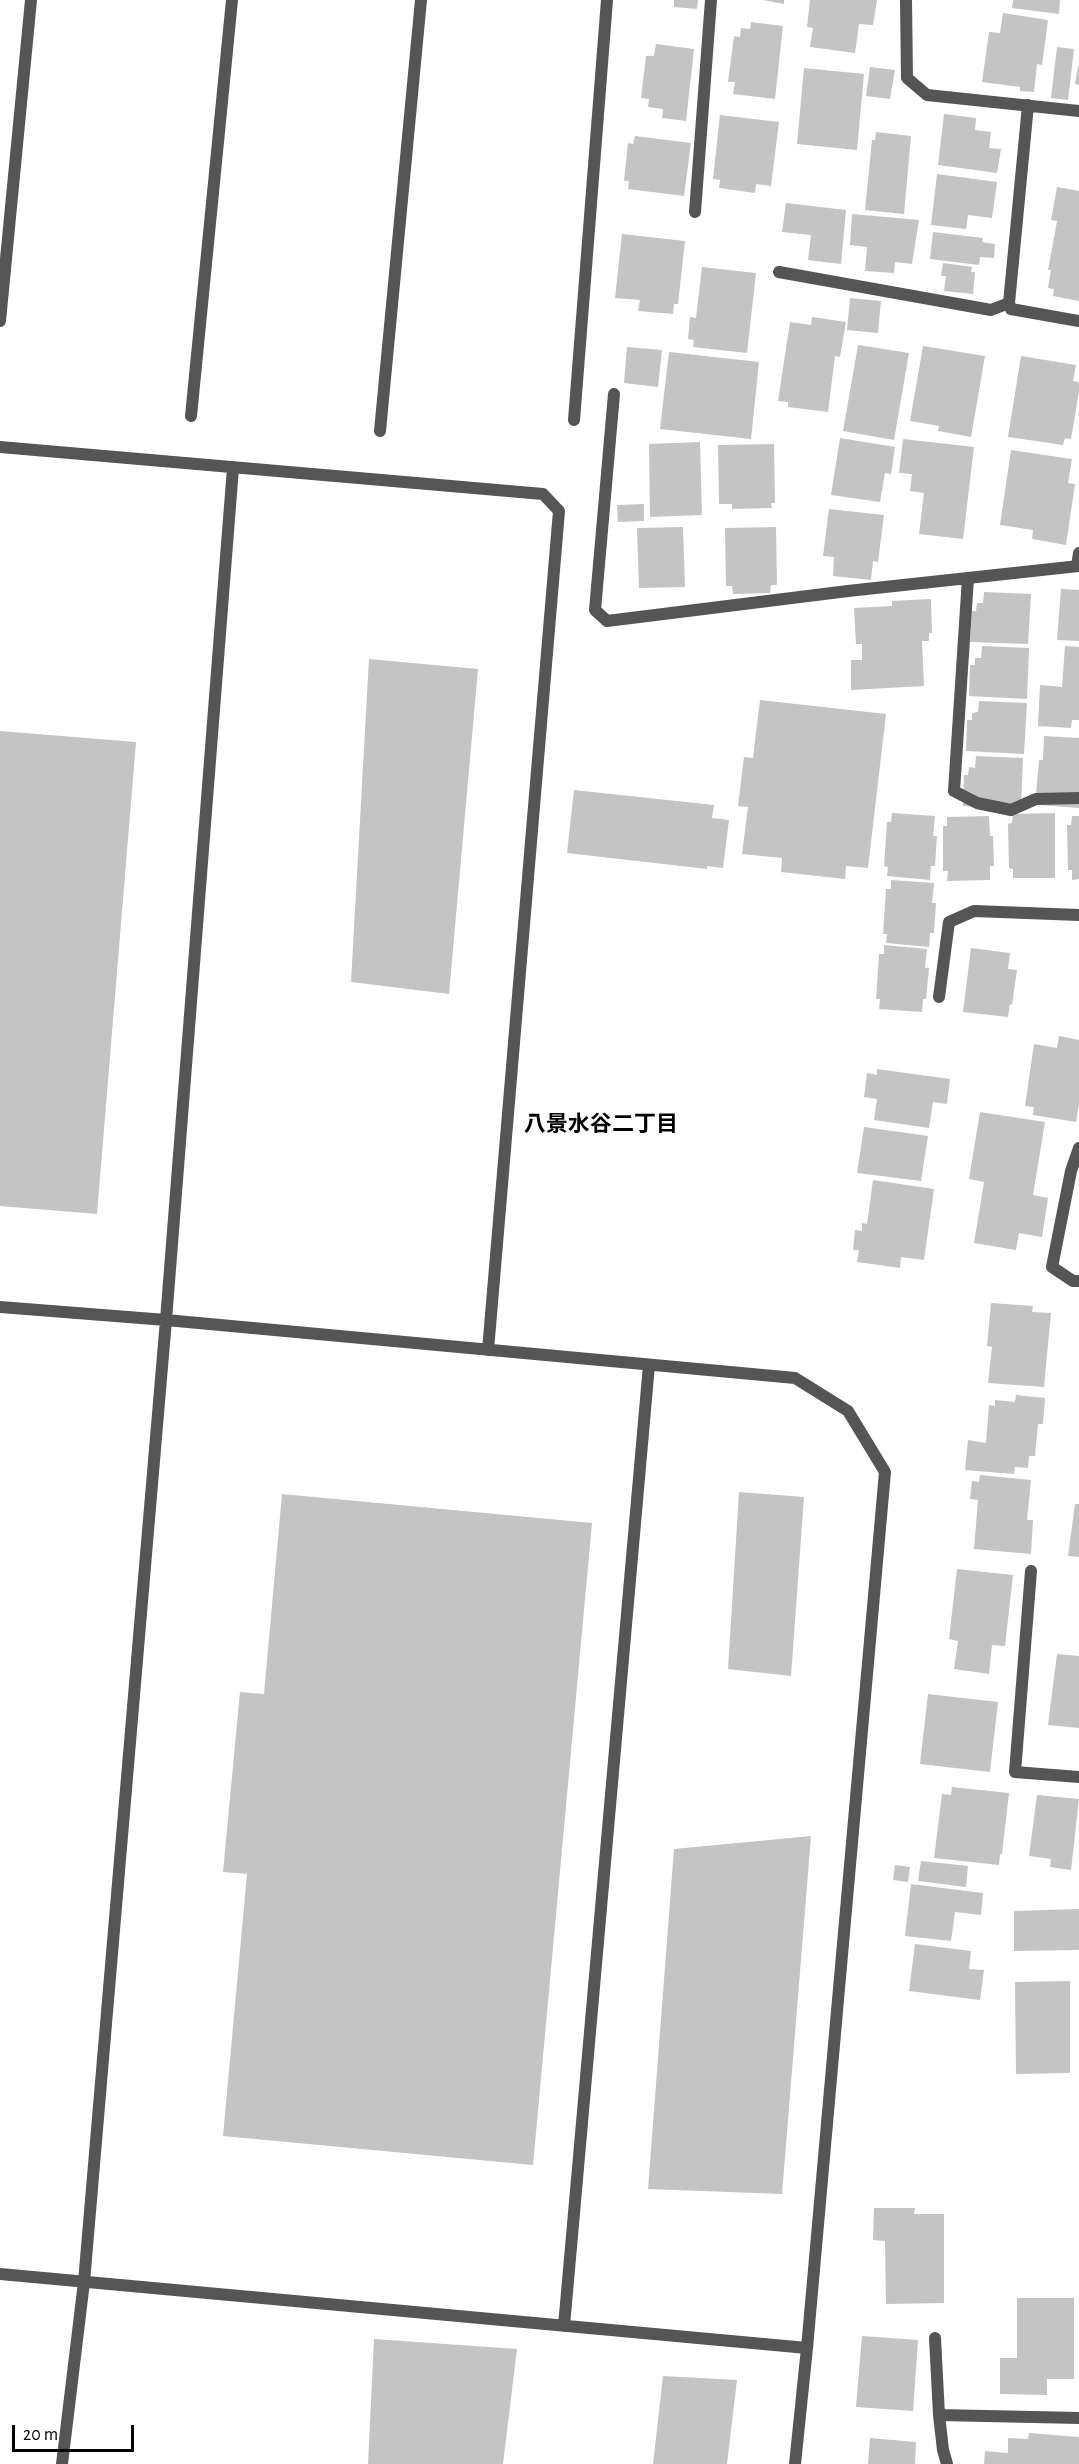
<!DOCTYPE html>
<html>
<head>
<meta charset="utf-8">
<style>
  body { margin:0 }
  #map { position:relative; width:1079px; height:2464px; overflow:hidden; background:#fff; font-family:"Alegreya Sans",sans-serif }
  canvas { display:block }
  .scale { position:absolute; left:12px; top:2425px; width:122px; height:27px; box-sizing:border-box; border:3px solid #000; border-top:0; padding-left:8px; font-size:18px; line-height:21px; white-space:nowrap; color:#000; -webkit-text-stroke:4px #fff; paint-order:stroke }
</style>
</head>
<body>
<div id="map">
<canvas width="1079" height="2464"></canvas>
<div class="scale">20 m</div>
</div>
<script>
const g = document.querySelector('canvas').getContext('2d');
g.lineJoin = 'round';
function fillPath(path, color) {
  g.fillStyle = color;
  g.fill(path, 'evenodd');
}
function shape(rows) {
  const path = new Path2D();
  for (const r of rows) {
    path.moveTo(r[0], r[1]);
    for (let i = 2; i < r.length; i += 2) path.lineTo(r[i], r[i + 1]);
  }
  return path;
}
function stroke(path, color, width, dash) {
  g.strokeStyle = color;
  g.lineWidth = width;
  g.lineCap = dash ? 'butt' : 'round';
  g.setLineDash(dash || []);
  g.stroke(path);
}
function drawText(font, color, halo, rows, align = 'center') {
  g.font = font + ' "Alegreya Sans","Noto Sans JP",sans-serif';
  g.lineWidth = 5;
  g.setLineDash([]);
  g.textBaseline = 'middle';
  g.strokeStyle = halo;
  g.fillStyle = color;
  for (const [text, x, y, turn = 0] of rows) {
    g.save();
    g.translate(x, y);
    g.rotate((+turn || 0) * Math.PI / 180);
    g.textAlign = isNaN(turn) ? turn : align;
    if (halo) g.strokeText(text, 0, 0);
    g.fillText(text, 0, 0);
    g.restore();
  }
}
const building = shape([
  [674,0,698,0,697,9,674,7],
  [763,0,784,0,784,4],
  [810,0,877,0,873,25,859,24,855,53,810,47,813,28,807,27],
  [1013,0,1060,0,1059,14,1012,8],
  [1003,13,1048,20,1042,65,1037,64,1034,92,1020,91,1020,87,982,82,989,32,1000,33],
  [751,22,783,26,775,99,733,94,735,82,728,82,734,36,740,37,741,28,750,29],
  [656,44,694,49,686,121,662,118,663,109,648,107,649,99,641,98,646,56,654,56],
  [1057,47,1074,49,1068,100,1051,98],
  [1078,66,1079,66,1079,85,1075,84],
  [870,67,895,70,890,99,866,96],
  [804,68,864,74,857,150,797,144],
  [944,114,976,118,975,130,991,132,989,148,1001,149,997,173,938,165],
  [720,115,779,122,771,186,756,184,755,193,719,188,720,180,713,179],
  [876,132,911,136,904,214,865,210,872,140,875,140],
  [635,136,691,143,684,196,628,189,629,181,624,181,628,143,633,144],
  [937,174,997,182,992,218,968,215,966,229,931,225],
  [1057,187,1079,191,1079,301,1053,296,1054,289,1048,288,1051,270,1048,270,1057,221,1051,220],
  [786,203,846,210,841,264,808,260,811,235,782,232],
  [852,214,919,220,912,264,895,262,894,273,865,271,867,247,850,245],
  [933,232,983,238,982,242,995,244,994,258,980,257,979,265,930,259],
  [622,234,685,241,678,304,674,304,673,314,638,311,640,300,615,298],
  [943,263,972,267,971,272,975,272,973,294,944,291,946,276,941,276],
  [702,267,756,273,747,353,693,347,694,340,688,339,690,317,696,318],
  [850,298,881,301,878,333,847,330],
  [812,317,846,322,840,357,835,356,828,412,788,407,788,402,778,401,790,322,811,325],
  [858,345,909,353,894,440,843,431],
  [923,346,985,356,971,437,938,431,939,426,910,421],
  [627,347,662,350,658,387,624,383],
  [669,352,759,362,751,439,660,429],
  [1021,356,1076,365,1073,381,1079,382,1079,392,1071,439,1065,438,1063,445,1008,437],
  [840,438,895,447,891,474,885,473,880,502,831,495],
  [903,439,974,447,963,539,919,534,924,493,910,491,912,474,899,473],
  [700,442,702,515,650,517,649,444],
  [774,444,775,503,771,503,772,508,732,509,732,504,719,504,718,445],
  [1011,450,1072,459,1068,483,1075,484,1066,545,1032,539,1033,530,1000,525],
  [644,504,644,521,618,522,617,505],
  [829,509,884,515,878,562,873,561,871,580,833,576,834,557,823,556],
  [683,527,685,587,639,588,637,528],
  [776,527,777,585,771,585,770,593,733,594,732,586,726,586,725,528],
  [1061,589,1079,590,1079,641,1057,640],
  [984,592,1031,594,1028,644,970,642,972,611,976,611,977,603,983,603],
  [931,599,932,633,929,633,929,641,922,641,924,686,851,690,851,660,862,660,862,644,856,644,854,608,892,606,892,601],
  [982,646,1029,648,1027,699,969,696,970,665,975,665,975,658,981,658],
  [1065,646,1079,647,1079,720,1072,720,1071,728,1038,726,1040,685,1062,687],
  [369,659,478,669,449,994,351,982],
  [760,700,886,714,868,868,846,866,845,879,781,872,782,858,742,854,748,807,738,806,744,757,753,758],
  [979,701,1027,703,1024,754,966,751,967,720,972,720,972,713,978,712],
  [0,731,136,742,97,1214,0,1206],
  [1044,736,1079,738,1079,808,1040,805,1041,795,1036,794,1039,760,1043,760],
  [976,756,1023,758,1021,809,963,806,964,775,968,775,969,767,975,768],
  [574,790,714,805,712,818,729,820,723,868,707,866,707,869,567,853],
  [892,813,935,816,933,836,937,836,935,866,931,866,930,880,887,876,888,867,884,866,887,822,891,822],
  [1055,813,1055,878,1013,878,1013,869,1009,868,1008,824,1012,823,1013,814],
  [989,816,990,836,993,836,994,866,990,866,990,880,947,881,948,871,943,871,943,826,947,826,947,817],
  [1072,816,1079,816,1079,879,1072,880,1072,870,1068,870,1067,825,1071,825],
  [891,880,934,883,932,903,936,903,934,933,930,933,929,947,886,943,887,934,883,934,886,889,891,889],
  [884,945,927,949,925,968,929,968,926,999,923,999,922,1012,879,1009,880,999,876,999,879,954,884,954],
  [971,948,1010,953,1008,969,1017,970,1012,1005,1010,1004,1008,1017,963,1012],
  [1059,1036,1079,1040,1079,1105,1076,1122,1033,1115,1034,1107,1025,1106,1034,1044,1057,1048],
  [877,1069,950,1079,947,1104,933,1102,929,1128,874,1120,877,1099,864,1097,867,1073,877,1075],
  [980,1112,1045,1122,1033,1195,1048,1198,1042,1237,1019,1233,1016,1250,974,1243,984,1182,969,1179],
  [864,1127,928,1136,921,1181,857,1173],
  [873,1180,934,1189,924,1260,901,1257,900,1268,857,1262,859,1250,853,1250,855,1230,862,1231,862,1223,867,1224],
  [991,1303,1033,1306,1032,1312,1051,1313,1044,1387,988,1383,992,1347,987,1346],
  [1016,1395,1045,1398,1043,1424,1038,1424,1035,1456,1029,1456,1028,1468,1015,1467,1014,1474,965,1470,968,1440,986,1443,989,1405,995,1406,995,1400,1015,1402],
  [980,1475,1031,1480,1027,1520,1033,1520,1031,1554,974,1549,978,1500,970,1499,972,1481,979,1482],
  [739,1492,804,1497,791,1676,728,1669],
  [282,1494,592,1523,533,2165,223,2136,247,1874,223,1872,240,1692,264,1694],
  [1075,1504,1079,1504,1079,1557,1068,1556],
  [957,1569,1013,1575,1005,1646,992,1645,989,1674,954,1669,958,1641,949,1639],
  [1057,1654,1079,1656,1079,1728,1048,1725],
  [928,1694,998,1702,990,1772,920,1764],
  [952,1787,1009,1793,1002,1854,1000,1854,999,1865,934,1858,942,1794,951,1795],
  [1037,1795,1079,1799,1071,1870,1050,1867,1051,1859,1029,1856],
  [811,1836,782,2194,648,2189,674,1849],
  [921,1861,968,1866,966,1887,918,1881],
  [895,1865,910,1867,908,1882,893,1880],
  [911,1884,983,1893,981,1915,955,1912,951,1941,905,1936],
  [1079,1909,1079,1950,1014,1951,1014,1911],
  [915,1944,971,1951,969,1969,984,1970,980,2000,909,1991],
  [1070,1981,1070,2073,1016,2074,1015,1982],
  [874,2208,915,2208,914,2214,944,2214,944,2303,886,2304,885,2241,873,2240],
  [1017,2298,1074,2298,1074,2379,1047,2379,1047,2395,1000,2394,1000,2358,1017,2358],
  [862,2336,918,2340,913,2411,856,2407],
  [374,2339,517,2349,503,2464,368,2464],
  [663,2376,737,2380,727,2464,653,2464],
  [1029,2433,1079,2437,1079,2464,984,2464,985,2451,1008,2453,1008,2438,1028,2439],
  [870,2438,916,2442,915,2464,868,2464]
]);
const lane = shape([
  [695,212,711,0],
  [779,272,991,310,1009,303],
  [0,321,31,0],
  [191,416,232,0],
  [574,420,607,0],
  [380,431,421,0],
  [0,447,543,494,559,511,488,1350],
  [939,997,949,922,974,911,1079,915],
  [0,1307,166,1320,795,1378,848,1411,885,1472,807,2348,795,2464],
  [0,2274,807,2348],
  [564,2326,649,1365],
  [62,2464,84,2282,166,1320,233,468]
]);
const street = shape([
  [906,0,907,78,927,95,1079,111],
  [1028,105,1009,303,1011,309,1079,321],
  [614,394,595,610,607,621,848,591,1079,566],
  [1077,566,1079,553],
  [968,578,954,791,977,803,1011,810,1036,799,1079,798],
  [1079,1148,1071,1171,1052,1267,1073,1281,1079,1281],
  [1031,1571,1015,1772,1079,1777],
  [935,2338,939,2415,943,2450,947,2464],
  [939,2415,1079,2418]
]);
const neighbourhoodNames = [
  ["八景水谷二丁目",601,1124]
];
fillPath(building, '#c4c4c4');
stroke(lane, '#555', 12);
stroke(street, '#555', 12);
drawText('bold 22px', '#000', '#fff', neighbourhoodNames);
</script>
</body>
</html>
